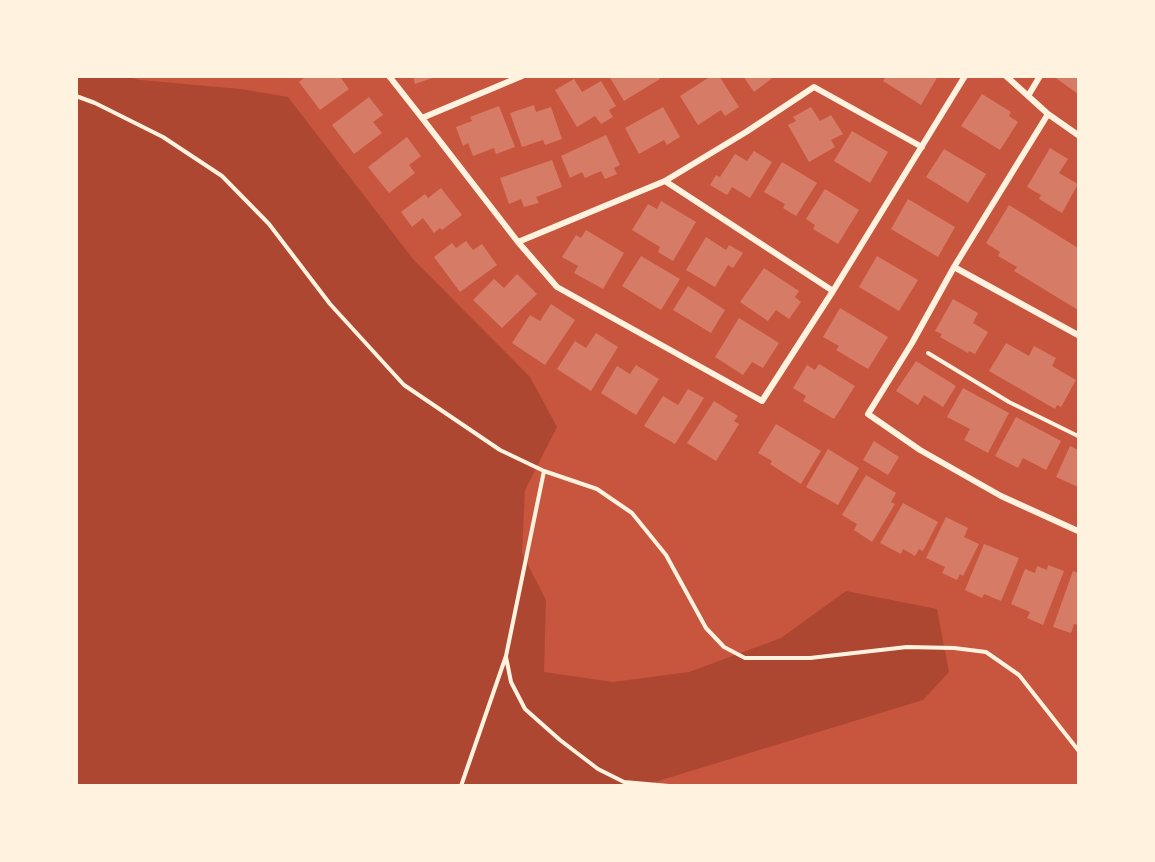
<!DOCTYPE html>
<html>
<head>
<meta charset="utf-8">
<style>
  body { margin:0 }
  #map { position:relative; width:1155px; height:862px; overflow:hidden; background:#c8553d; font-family:"Crimson Pro",serif }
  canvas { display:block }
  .frame { position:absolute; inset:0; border:78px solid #fff3e0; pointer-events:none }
</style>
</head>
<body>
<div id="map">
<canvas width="1155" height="862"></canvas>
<div class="frame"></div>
</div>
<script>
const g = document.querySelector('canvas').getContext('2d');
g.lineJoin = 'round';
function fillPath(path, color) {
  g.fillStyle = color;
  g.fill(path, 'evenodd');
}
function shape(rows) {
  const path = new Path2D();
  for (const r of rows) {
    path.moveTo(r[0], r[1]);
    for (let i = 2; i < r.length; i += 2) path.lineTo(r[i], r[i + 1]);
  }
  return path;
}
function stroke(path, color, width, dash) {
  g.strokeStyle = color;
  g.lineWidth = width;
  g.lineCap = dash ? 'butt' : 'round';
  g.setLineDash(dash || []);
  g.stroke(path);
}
const green = shape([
  [76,77,128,77,140,80,241,89,288,97,413,259,530,377,557,427,525,490,522,553,546,600,544,672,613,682,689,672,781,638,846,591,937,609,949,672,923,700,645,785,77,785]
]);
const building = shape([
  [306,76,343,76,341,78,349,89,320,110,299,82],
  [413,76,435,76,435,77,415,84],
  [609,76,658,76,660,79,624,101],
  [711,76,719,76,739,107,725,116,721,110,698,125,680,96],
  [743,76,775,76,754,92],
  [886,76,938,76,921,105,883,81],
  [1053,76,1078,76,1078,94],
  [574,79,582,92,601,81,616,106,609,110,613,117,601,124,595,116,577,127,555,90],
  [982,94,1011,112,1009,116,1018,122,1000,150,961,126],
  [369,97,383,115,373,122,382,133,354,154,332,125],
  [534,105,536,112,551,107,562,139,545,145,543,140,522,147,510,113],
  [499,106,515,147,496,154,494,148,473,156,468,143,463,146,456,127,472,121,470,117],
  [663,107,680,137,667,145,664,140,639,154,625,128],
  [811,107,820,121,831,115,843,134,831,140,835,147,809,162,788,125,796,121,793,117],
  [852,131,888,152,870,183,834,161],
  [606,135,620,165,614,168,617,174,605,179,601,171,585,178,582,172,570,178,561,156],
  [407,137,421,156,409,165,415,173,389,193,368,167],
  [1050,148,1068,159,1059,173,1078,184,1062,213,1039,199,1041,195,1027,187],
  [944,149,986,174,968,203,926,177],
  [754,151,772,162,750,198,732,187,727,195,710,185,716,175,720,177,735,154,747,161],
  [552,160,562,187,536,197,539,203,524,207,521,199,509,204,500,178],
  [782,162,817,183,796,216,783,208,785,204,764,192],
  [441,188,462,215,442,230,440,228,434,233,423,218,412,227,401,212,425,194,428,198],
  [825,189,859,210,838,244,813,229,815,225,806,219],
  [908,199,955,227,938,257,891,229],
  [661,201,696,222,673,261,658,252,660,247,632,230,648,204,657,209],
  [1009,205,1078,248,1078,310,1014,271,1017,267,998,256,1000,252,986,243],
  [586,230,624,253,603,289,574,273,578,266,562,257,576,235,581,238],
  [706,237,726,250,729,245,743,253,733,268,728,265,715,287,686,270],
  [466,241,473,250,482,244,497,265,460,292,434,257,452,243,456,248],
  [641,256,680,279,661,310,622,286],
  [877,256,918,280,899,311,859,287],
  [764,268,799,291,795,297,801,302,789,319,776,310,768,321,740,302],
  [517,274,537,294,502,328,473,300,494,279,504,288],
  [688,286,725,310,711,333,673,310],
  [953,299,978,313,973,323,988,332,975,354,969,351,968,353,940,337,942,334,935,331],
  [551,304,575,320,545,365,512,343,530,315,540,321],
  [840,308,888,337,868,369,836,350,839,346,823,337],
  [739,318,779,343,763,368,752,362,743,375,715,357],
  [596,333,618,347,591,391,557,369,575,341,586,348],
  [1006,343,1029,356,1034,346,1056,358,1052,366,1076,380,1061,407,1057,405,1055,409,989,371],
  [916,361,956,386,943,407,924,395,918,405,896,391],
  [819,364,855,386,834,419,803,401,806,396,793,388,807,365,815,370],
  [636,365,659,379,636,415,601,393,617,366,630,374],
  [963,388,1009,413,988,453,964,440,970,429,947,417],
  [688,389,704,398,675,444,644,426,663,396,678,405],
  [714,401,738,416,734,421,739,424,716,461,687,443],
  [1016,417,1061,441,1046,470,1023,458,1018,468,995,456],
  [776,424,821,451,801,484,770,464,772,461,758,453],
  [874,441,899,457,888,475,863,460],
  [1070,446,1078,450,1078,487,1056,477],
  [828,449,859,468,838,505,806,487],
  [866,475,896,493,891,502,895,504,872,542,854,530,857,524,842,515],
  [903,503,938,522,923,551,919,549,915,556,903,549,901,554,880,543],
  [946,517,968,528,964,537,979,544,963,576,960,574,957,580,942,573,945,567,926,558],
  [984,544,1019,558,1001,601,984,594,982,598,965,590],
  [1048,565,1064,571,1043,625,1027,618,1030,612,1011,604,1025,569,1035,573,1037,566,1047,570],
  [1073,571,1078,573,1078,625,1074,624,1071,633,1053,627]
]);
const path = shape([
  [76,96,95,103,163,137,222,176,269,224,330,304,404,385,500,450,544,471,597,489,632,513,666,555,706,628,724,647,745,658,810,658,907,647,954,648,986,652,1019,675,1078,750],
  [928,353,1009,402,1078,436],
  [506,657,511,682,525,709,560,740,598,769,624,782,669,786],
  [461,786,506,656,544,471]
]);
const minor = shape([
  [389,76,422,118,522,76],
  [1006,76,1048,114],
  [1028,96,1040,76],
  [422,118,518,242],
  [1078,135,1048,114,954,267,912,343,868,414,920,450,1001,496,1078,531],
  [665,181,746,132,814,87,922,147],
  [954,267,1078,335],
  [833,291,665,181,518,242,557,287,762,401,833,291,965,76]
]);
fillPath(green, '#ae4732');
fillPath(building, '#d67c66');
stroke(path, '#fff3e0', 4);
stroke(minor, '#fff3e0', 6);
</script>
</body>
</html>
